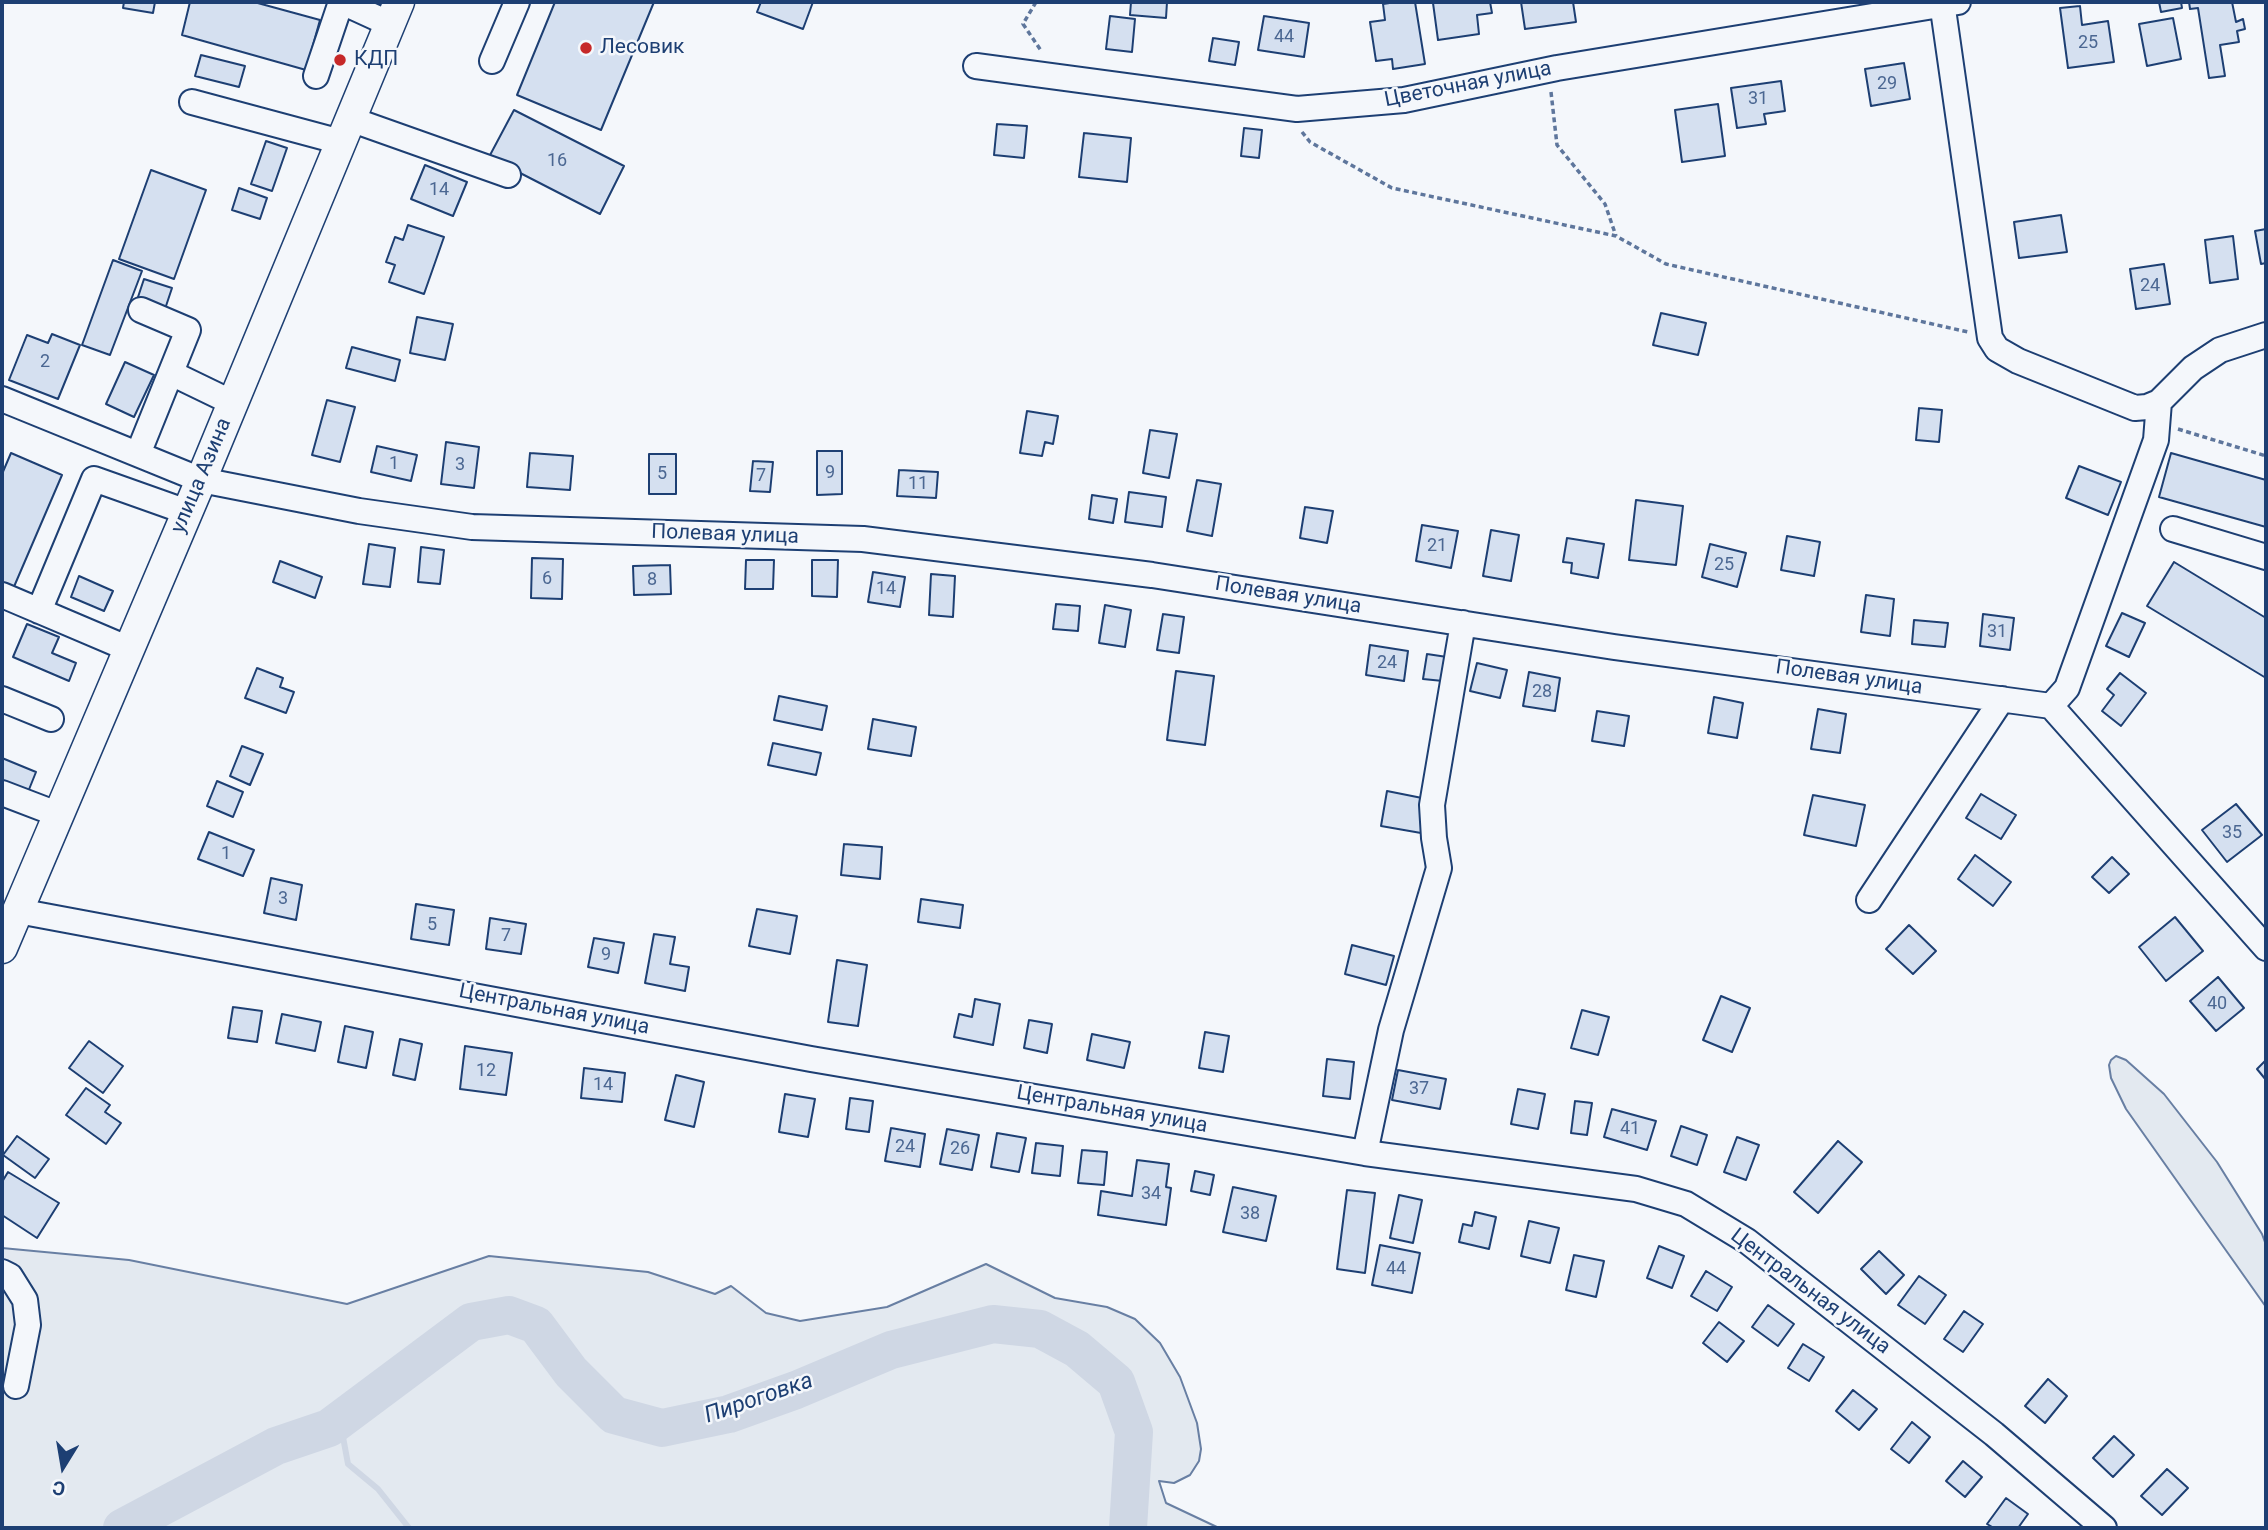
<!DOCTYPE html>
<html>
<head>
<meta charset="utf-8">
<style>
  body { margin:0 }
  #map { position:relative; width:2268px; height:1530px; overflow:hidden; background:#f4f7fb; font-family:Roboto,sans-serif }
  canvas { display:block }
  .frame { position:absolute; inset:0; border:4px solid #1d3f73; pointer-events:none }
  .north { position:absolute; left:28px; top:1432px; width:70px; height:70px; -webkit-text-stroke:5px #f4f7fb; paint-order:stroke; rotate:191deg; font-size:19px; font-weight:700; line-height:28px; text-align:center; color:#1d3f73 }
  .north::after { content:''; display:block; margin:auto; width:24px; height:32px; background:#1d3f73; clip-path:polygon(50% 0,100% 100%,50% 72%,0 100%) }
</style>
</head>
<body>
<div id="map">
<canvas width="2268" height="1530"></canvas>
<div class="frame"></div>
<div class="north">С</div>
</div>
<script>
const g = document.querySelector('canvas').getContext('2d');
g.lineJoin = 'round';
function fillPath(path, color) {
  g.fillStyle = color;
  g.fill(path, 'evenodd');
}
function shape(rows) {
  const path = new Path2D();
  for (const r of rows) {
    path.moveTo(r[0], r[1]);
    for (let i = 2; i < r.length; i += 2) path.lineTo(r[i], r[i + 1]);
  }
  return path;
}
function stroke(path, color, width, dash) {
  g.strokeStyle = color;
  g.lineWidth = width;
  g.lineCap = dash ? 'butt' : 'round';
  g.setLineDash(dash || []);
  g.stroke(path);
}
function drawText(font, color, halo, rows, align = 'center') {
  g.font = font + ' Roboto,sans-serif';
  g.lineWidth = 5;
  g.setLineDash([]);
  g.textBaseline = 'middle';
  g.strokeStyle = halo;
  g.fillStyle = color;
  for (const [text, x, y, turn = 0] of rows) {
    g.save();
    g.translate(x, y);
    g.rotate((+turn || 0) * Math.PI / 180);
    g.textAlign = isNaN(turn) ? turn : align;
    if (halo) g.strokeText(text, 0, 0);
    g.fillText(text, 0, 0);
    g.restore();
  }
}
const green = shape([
  [2116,1056,2126,1060,2164,1094,2217,1162,2262,1234,2266,1245,2266,1307,2126,1109,2111,1078,2109,1065,2111,1060,2116,1056],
  [2,1248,129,1260,347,1304,489,1256,648,1272,715,1294,731,1286,766,1313,800,1321,887,1307,986,1264,1055,1298,1107,1307,1135,1319,1160,1343,1180,1377,1197,1423,1201,1449,1199,1461,1190,1475,1174,1483,1159,1481,1166,1503,1219,1528,2,1528,2,1248]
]);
const stream = shape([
  [329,1428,343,1437,348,1464,378,1489,409,1528]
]);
const river = shape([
  [122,1528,276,1446,329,1428,471,1322,509,1315,536,1325,571,1372,614,1415,662,1428,729,1414,796,1390,891,1350,993,1324,1040,1329,1077,1349,1116,1382,1134,1432,1128,1528]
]);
const building = shape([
  [124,2,155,2,153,13,123,8,124,2],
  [190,2,254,2,320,20,306,70,182,35,190,2],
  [555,2,654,2,601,130,517,95,555,2],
  [761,2,813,2,803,29,757,12,761,2],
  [1131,2,1167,2,1166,18,1130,15,1131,2],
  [1396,2,1415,2,1425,64,1393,69,1392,59,1376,61,1370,22,1385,20,1383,4,1396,2],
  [1443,2,1490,2,1492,13,1477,15,1479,34,1438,40,1433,3,1443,2],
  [1521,2,1573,2,1576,22,1525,29,1521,2],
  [2159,2,2181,2,2182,8,2161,12,2159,2],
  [2189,2,2232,2,2236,22,2243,19,2245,29,2237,31,2239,42,2220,45,2225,76,2209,78,2198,8,2190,9,2189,2],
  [2080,6,2082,25,2108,21,2114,62,2068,68,2060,8,2080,6],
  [1110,16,1135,19,1132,52,1106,49,1110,16],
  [1264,16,1309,23,1304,57,1258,50,1264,16],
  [2173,18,2181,59,2147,66,2139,24,2173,18],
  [1213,38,1239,42,1235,65,1209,61,1213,38],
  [201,55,245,66,239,87,195,76,201,55],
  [1904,63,1910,99,1871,106,1865,69,1904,63],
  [1781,81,1785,111,1764,114,1766,124,1737,128,1731,88,1781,81],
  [1718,104,1725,156,1682,162,1675,110,1718,104],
  [514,110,624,166,600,214,489,157,514,110],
  [997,124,1027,126,1024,158,994,155,997,124],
  [1244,128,1262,130,1259,158,1241,156,1244,128],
  [1084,133,1131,138,1127,182,1079,177,1084,133],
  [266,141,287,148,272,191,251,184,266,141],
  [425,165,467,182,453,216,411,199,425,165],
  [151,170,206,190,174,279,119,259,151,170],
  [239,188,267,198,260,219,232,210,239,188],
  [2061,215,2067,252,2019,258,2014,222,2061,215],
  [408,225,444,237,424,294,389,282,395,265,386,262,395,237,403,240,408,225],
  [2266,229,2266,263,2261,264,2255,231,2266,229],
  [2233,236,2238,279,2210,283,2205,240,2233,236],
  [113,260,142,271,110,355,82,345,113,260],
  [2164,264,2170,304,2136,309,2130,269,2164,264],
  [144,279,172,288,165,309,137,300,144,279],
  [1661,313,1706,323,1698,355,1653,345,1661,313],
  [417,317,453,324,445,360,410,353,417,317],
  [52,334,80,345,58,399,9,380,27,335,48,343,52,334],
  [352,347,400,360,395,381,346,368,352,347],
  [125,362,154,375,134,417,106,404,125,362],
  [327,400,355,407,340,462,312,455,327,400],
  [1919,408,1942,410,1939,442,1916,440,1919,408],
  [1027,411,1058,416,1053,444,1045,442,1042,456,1020,453,1027,411],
  [1150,430,1177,434,1169,478,1143,473,1150,430],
  [446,442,479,447,474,488,441,484,446,442],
  [377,446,417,455,411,481,371,472,377,446],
  [817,451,842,451,842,494,817,495,817,451],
  [11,453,62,475,13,589,2,584,2,474,11,453],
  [530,453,573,456,570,490,527,487,530,453],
  [2171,453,2266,480,2266,527,2159,497,2171,453],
  [649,454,676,454,676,494,649,494,649,454],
  [753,461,773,462,770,492,750,491,753,461],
  [2079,466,2121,482,2108,515,2066,498,2079,466],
  [899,470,938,472,936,498,897,496,899,470],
  [1197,480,1221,484,1212,536,1187,531,1197,480],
  [1129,492,1166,497,1162,527,1125,522,1129,492],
  [1092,495,1117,499,1113,523,1089,519,1092,495],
  [1636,500,1683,506,1676,565,1629,560,1636,500],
  [1305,507,1333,511,1327,543,1300,538,1305,507],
  [1422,525,1458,531,1451,568,1416,561,1422,525],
  [1491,530,1519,535,1511,581,1483,576,1491,530],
  [1787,536,1820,542,1814,576,1781,570,1787,536],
  [1567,538,1604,544,1598,578,1571,573,1572,563,1563,562,1567,538],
  [369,544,395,548,390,587,363,584,369,544],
  [1710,544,1746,553,1737,587,1702,577,1710,544],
  [421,547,444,550,440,584,418,582,421,547],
  [532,558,563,559,562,599,531,598,532,558],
  [746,560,774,560,773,589,745,589,746,560],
  [812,560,838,560,837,597,812,596,812,560],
  [280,561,322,577,315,598,273,582,280,561],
  [2174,562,2266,618,2266,678,2147,606,2174,562],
  [670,565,671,594,634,595,633,566,670,565],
  [873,572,905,577,900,607,868,602,873,572],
  [931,574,955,576,953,617,929,615,931,574],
  [79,576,113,591,104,611,71,597,79,576],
  [1866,595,1894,599,1890,636,1861,632,1866,595],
  [1056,604,1080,606,1078,631,1053,629,1056,604],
  [1105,605,1131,610,1125,647,1099,643,1105,605],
  [2122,613,2145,623,2129,657,2106,646,2122,613],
  [1163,614,1184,617,1179,653,1157,650,1163,614],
  [1983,614,2014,618,2010,650,1980,646,1983,614],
  [1914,620,1948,623,1945,647,1912,644,1914,620],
  [27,624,59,637,52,653,76,663,69,681,13,657,27,624],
  [1370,645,1408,651,1404,681,1366,675,1370,645],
  [1427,654,1447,657,1443,681,1423,679,1427,654],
  [1477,663,1507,670,1500,698,1470,691,1477,663],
  [257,668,283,678,280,687,294,692,286,713,245,698,257,668],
  [1176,671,1214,676,1205,745,1167,740,1176,671],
  [1529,672,1560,678,1555,711,1523,706,1529,672],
  [2120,673,2146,693,2121,726,2102,711,2114,695,2107,689,2120,673],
  [779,696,827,706,822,730,774,720,779,696],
  [1714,697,1743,703,1737,738,1708,733,1714,697],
  [1818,709,1846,714,1840,753,1811,749,1818,709],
  [1597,711,1629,716,1624,746,1592,741,1597,711],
  [873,719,916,727,911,756,868,749,873,719],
  [773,743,821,753,816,775,768,765,773,743],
  [242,746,263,754,250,785,230,776,242,746],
  [2,758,36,772,28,792,2,781,2,758],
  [217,781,243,792,233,817,207,806,217,781],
  [1387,791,1427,799,1421,833,1381,826,1387,791],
  [1981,794,2016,815,2001,839,1966,818,1981,794],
  [1813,795,1865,805,1856,846,1804,835,1813,795],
  [2236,804,2262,835,2227,862,2202,830,2236,804],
  [209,832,254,850,243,876,198,859,209,832],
  [844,844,882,847,880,879,841,875,844,844],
  [1975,855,2011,882,1993,906,1958,879,1975,855],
  [2112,857,2129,874,2109,893,2092,877,2112,857],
  [271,878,302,885,296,920,264,913,271,878],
  [921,899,963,905,960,928,918,922,921,899],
  [416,904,454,910,449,945,411,939,416,904],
  [757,909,797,916,790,954,749,946,757,909],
  [2175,917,2203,951,2166,981,2139,947,2175,917],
  [490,918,526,924,521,954,486,949,490,918],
  [1909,925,1936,951,1913,974,1886,949,1909,925],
  [654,934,675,937,670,964,689,967,685,991,645,983,654,934],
  [594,938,624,943,618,973,588,967,594,938],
  [1352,945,1394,956,1386,985,1345,974,1352,945],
  [837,960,867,965,858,1026,828,1022,837,960],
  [2218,977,2244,1008,2216,1031,2190,1001,2218,977],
  [1721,996,1750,1008,1732,1052,1703,1040,1721,996],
  [975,999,1000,1004,993,1045,954,1037,959,1014,972,1017,975,999],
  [233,1007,262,1011,257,1042,228,1038,233,1007],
  [1582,1010,1609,1017,1598,1055,1571,1048,1582,1010],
  [282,1014,321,1022,315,1051,276,1043,282,1014],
  [1029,1020,1052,1024,1047,1053,1024,1048,1029,1020],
  [345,1026,373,1032,366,1068,338,1062,345,1026],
  [1205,1032,1229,1036,1223,1072,1199,1068,1205,1032],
  [1092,1034,1130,1042,1124,1068,1087,1060,1092,1034],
  [400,1039,422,1044,415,1080,393,1075,400,1039],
  [89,1041,123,1066,103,1093,69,1068,89,1041],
  [465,1046,512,1053,506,1095,460,1089,465,1046],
  [1327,1059,1354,1062,1350,1099,1323,1096,1327,1059],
  [2266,1060,2266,1080,2257,1069,2266,1060],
  [584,1068,625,1073,622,1102,581,1098,584,1068],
  [1398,1070,1446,1079,1440,1109,1392,1100,1398,1070],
  [676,1075,704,1082,694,1127,665,1120,676,1075],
  [86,1088,110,1105,105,1112,121,1123,106,1144,66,1115,86,1088],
  [1518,1089,1545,1094,1538,1129,1511,1124,1518,1089],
  [785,1094,815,1099,808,1137,779,1132,785,1094],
  [850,1098,873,1101,869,1132,846,1129,850,1098],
  [1575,1101,1592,1103,1587,1135,1571,1133,1575,1101],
  [1612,1109,1656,1121,1647,1150,1604,1137,1612,1109],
  [1681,1126,1707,1135,1697,1165,1671,1156,1681,1126],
  [891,1128,925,1134,920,1167,885,1161,891,1128],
  [947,1129,979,1135,972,1170,940,1164,947,1129],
  [997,1133,1026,1138,1019,1172,991,1167,997,1133],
  [17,1136,49,1159,35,1178,3,1155,17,1136],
  [1737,1137,1759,1145,1746,1180,1724,1172,1737,1137],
  [1838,1141,1862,1162,1818,1213,1794,1192,1838,1141],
  [1036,1143,1063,1146,1060,1176,1032,1173,1036,1143],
  [1082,1150,1107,1152,1104,1185,1078,1183,1082,1150],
  [1137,1160,1169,1164,1166,1187,1171,1188,1166,1225,1098,1215,1101,1191,1132,1196,1137,1160],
  [1195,1171,1214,1175,1210,1195,1191,1191,1195,1171],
  [8,1172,59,1203,37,1238,2,1215,2,1182,8,1172],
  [1233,1187,1276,1196,1266,1241,1223,1232,1233,1187],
  [1347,1190,1375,1193,1365,1273,1337,1269,1347,1190],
  [1399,1195,1422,1200,1413,1243,1390,1238,1399,1195],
  [1475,1212,1496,1217,1489,1249,1459,1242,1463,1224,1472,1226,1475,1212],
  [1529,1221,1559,1228,1550,1263,1521,1256,1529,1221],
  [1380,1245,1420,1253,1412,1293,1372,1285,1380,1245],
  [1659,1246,1684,1256,1672,1288,1647,1278,1659,1246],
  [1879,1251,1904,1275,1886,1294,1861,1269,1879,1251],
  [1574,1255,1604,1261,1596,1297,1566,1290,1574,1255],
  [1706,1271,1732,1287,1717,1311,1691,1296,1706,1271],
  [1919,1276,1946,1295,1925,1324,1898,1305,1919,1276],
  [1768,1305,1794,1324,1778,1346,1752,1327,1768,1305],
  [1964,1311,1983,1324,1963,1352,1944,1339,1964,1311],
  [1719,1322,1744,1341,1727,1362,1703,1343,1719,1322],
  [1803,1344,1824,1357,1809,1381,1788,1368,1803,1344],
  [2048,1379,2067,1396,2045,1423,2025,1406,2048,1379],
  [1853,1390,1877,1409,1859,1430,1836,1411,1853,1390],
  [1912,1422,1930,1437,1909,1463,1891,1449,1912,1422],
  [2114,1436,2134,1455,2113,1477,2093,1458,2114,1436],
  [1963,1461,1982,1477,1965,1497,1946,1481,1963,1461],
  [2167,1469,2188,1488,2162,1515,2141,1496,2167,1469],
  [2006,1498,2028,1514,2018,1528,1994,1528,1987,1524,2006,1498]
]);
const path = shape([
  [1036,2,1023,24,1042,52],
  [1551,92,1557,145,1605,204,1616,236],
  [1302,132,1310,142,1392,188,1616,236,1666,264,1968,332],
  [2178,429,2266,456]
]);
const minor = shape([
  [342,2,390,24],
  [1942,2,1990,338,1997,349,2018,361,2135,408,2147,407,2159,402,2193,368,2220,350,2266,335],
  [492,61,517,2],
  [976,66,1297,109,1404,100,1557,68,1958,2],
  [316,76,341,2],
  [192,102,341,142],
  [350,119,508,175],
  [171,373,233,403],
  [2,399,201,480,359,511,472,527,863,539,1152,575,1614,647,2051,706,2266,948],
  [138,454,188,330,141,310],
  [2173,529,2266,557],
  [2,595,129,649],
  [39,611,94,479,187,512],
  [2,699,51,719],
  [2051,706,2067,688,2137,493,2156,440,2159,402],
  [2,793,57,814],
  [1869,900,2002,699],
  [18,911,811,1059,1365,1153,1636,1189,1686,1204,1747,1241,1994,1434,2104,1528],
  [1365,1153,1391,1030,1439,868,1434,838,1432,805,1463,623],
  [2,1272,10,1276,25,1300,28,1325,16,1386]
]);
const major = shape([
  [2,948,201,480,399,2]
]);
const markers = [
  [586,48,7,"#c62828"],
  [340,60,7,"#c62828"]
];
const numberNames = [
  ["44",1284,37],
  ["25",2088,43],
  ["29",1887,84],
  ["31",1758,99],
  ["16",557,161],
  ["14",439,190],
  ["24",2150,286],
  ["2",45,362],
  ["1",394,464],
  ["3",460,465],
  ["9",830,473],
  ["5",662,474],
  ["7",761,476],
  ["11",918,484],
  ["21",1437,546],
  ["25",1724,565],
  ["6",547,579],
  ["8",652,580],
  ["14",886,589],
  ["31",1997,632],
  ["24",1387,663],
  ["28",1542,692],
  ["35",2232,833],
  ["1",226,854],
  ["3",283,899],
  ["5",432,925],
  ["7",506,936],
  ["9",606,955],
  ["40",2217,1004],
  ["12",486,1071],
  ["14",603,1085],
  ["37",1419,1089],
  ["41",1630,1129],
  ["24",905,1147],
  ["26",960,1149],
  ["34",1151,1194],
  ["38",1250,1214],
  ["44",1396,1269]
];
const poiNames = [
  ["Лесовик",600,48],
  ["КДП",354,60]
];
const streetNames = [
  ["Цветочная улица",1468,85,-11],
  ["улица Азина",202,476,-67],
  ["Полевая улица",725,535,2],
  ["Полевая улица",1288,596,9],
  ["Полевая улица",1849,678,8],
  ["Центральная улица",554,1010,11],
  ["Центральная улица",1112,1110,10],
  ["Центральная улица",1810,1292,37]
];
const waterNames = [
  ["Пироговка",759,1399,-19]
];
fillPath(green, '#e3e9f0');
stroke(green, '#687fa3', 2);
stroke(stream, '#cfd7e4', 6);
stroke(river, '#cfd7e4', 38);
fillPath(building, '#d5e0f0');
stroke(building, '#1d3f73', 2);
stroke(minor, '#1d3f73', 28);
stroke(major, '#1d3f73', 33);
stroke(path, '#5e769c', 3.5, [5, 3.5]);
stroke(minor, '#f4f7fb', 24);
stroke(major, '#f4f7fb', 30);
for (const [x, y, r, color] of markers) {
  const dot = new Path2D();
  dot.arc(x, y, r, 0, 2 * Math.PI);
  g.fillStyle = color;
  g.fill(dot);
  stroke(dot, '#f4f7fb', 2.5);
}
drawText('18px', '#4b6792', null, numberNames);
drawText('21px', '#1d3f73', '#f4f7fb', poiNames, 'left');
drawText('21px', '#1d3f73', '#f4f7fb', streetNames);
drawText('italic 23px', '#1d3f73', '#f4f7fb', waterNames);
</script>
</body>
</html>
